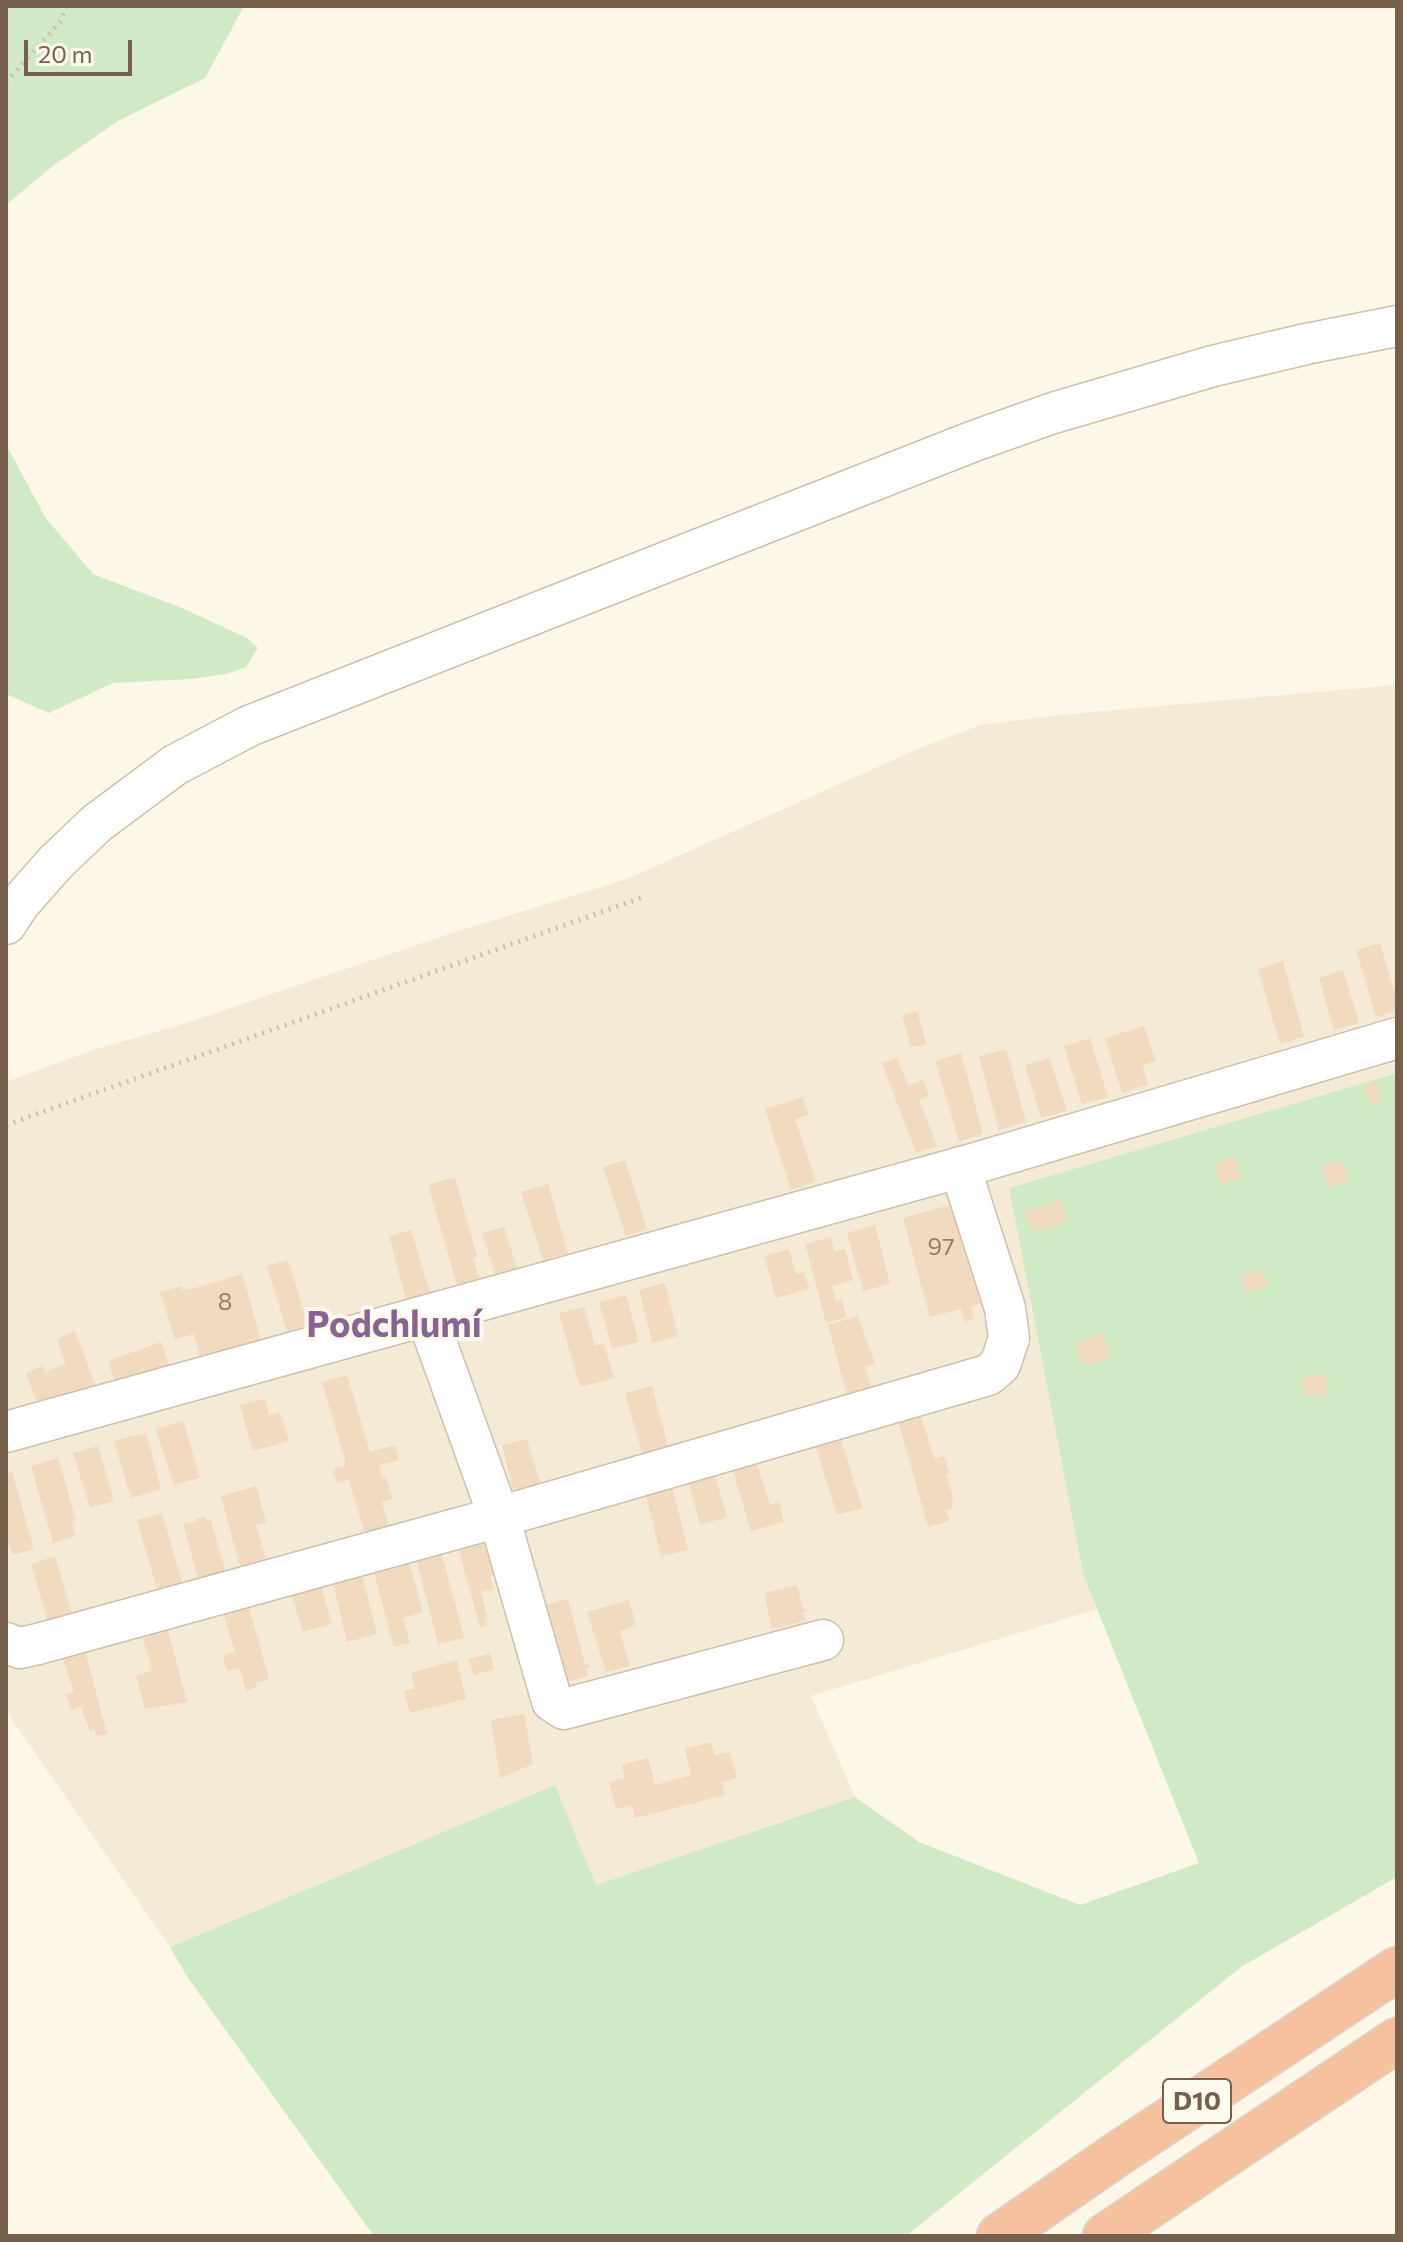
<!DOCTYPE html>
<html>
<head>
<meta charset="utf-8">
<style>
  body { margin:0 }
  #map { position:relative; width:1403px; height:2242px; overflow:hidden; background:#fcf7e7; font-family:Commissioner,sans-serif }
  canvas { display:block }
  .frame { position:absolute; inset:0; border:8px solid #76604c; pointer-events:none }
  .scale { position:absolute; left:24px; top:40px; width:108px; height:36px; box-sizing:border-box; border:4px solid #76604c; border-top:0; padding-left:10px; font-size:24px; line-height:28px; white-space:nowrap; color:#76604c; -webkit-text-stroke:6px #fffaee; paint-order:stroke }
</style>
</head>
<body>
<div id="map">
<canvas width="1403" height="2242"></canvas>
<div class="frame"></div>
<div class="scale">20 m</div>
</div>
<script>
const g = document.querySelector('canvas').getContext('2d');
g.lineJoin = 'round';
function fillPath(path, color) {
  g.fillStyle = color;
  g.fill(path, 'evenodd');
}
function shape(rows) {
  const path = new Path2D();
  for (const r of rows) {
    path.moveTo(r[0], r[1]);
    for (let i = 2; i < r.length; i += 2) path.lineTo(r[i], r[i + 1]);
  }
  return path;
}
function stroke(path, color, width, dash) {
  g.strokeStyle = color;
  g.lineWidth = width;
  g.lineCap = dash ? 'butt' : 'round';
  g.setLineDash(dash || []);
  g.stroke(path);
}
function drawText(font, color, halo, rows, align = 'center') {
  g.font = font + ' Commissioner,sans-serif';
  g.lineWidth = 8;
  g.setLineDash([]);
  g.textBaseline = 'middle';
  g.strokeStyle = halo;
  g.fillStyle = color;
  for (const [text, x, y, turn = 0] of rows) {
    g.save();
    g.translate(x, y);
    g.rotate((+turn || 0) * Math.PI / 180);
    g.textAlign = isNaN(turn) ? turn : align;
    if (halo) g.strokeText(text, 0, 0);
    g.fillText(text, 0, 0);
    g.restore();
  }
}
const residential = shape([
  [1397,685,1397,1073,1009,1188,1083,1574,1097,1609,811,1696,855,1797,596,1885,555,1785,170,1947,6,1711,6,1082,93,1050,177,1026,446,935,627,879,920,748,981,725,1059,715]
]);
const green = shape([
  [6,6,244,6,205,78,118,121,54,165,6,205],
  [6,444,45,517,93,574,182,608,247,638,258,648,246,667,226,674,191,679,113,683,49,713,6,694],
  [1397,1073,1397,1877,1241,1967,906,2236,374,2236,186,1975,170,1947,555,1785,596,1885,855,1797,919,1842,1080,1905,1199,1863,1083,1574,1009,1188]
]);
const building = shape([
  [1380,943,1397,1001,1397,1011,1376,1017,1356,950],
  [1283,961,1304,1037,1280,1044,1258,969],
  [1343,970,1359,1023,1334,1030,1319,978],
  [917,1011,926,1044,911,1047,902,1015],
  [1144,1026,1156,1061,1142,1065,1148,1085,1122,1093,1105,1038],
  [1090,1038,1108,1097,1082,1104,1064,1046],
  [1006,1049,1026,1122,999,1130,979,1056],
  [961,1053,983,1134,959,1141,935,1061],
  [897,1058,908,1085,923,1080,929,1096,919,1100,937,1146,916,1153,882,1063],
  [1049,1058,1067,1111,1041,1118,1025,1065],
  [1375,1082,1382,1101,1371,1106,1364,1086],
  [803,1097,809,1115,795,1119,816,1181,791,1190,765,1109],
  [1235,1157,1241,1178,1220,1184,1214,1163],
  [625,1160,647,1229,626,1236,603,1167],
  [1342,1160,1348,1181,1328,1187,1322,1166],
  [455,1177,477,1257,473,1258,479,1279,457,1285,428,1185],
  [548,1184,568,1253,543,1260,521,1192],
  [1061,1200,1067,1221,1032,1232,1025,1211],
  [957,1203,983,1303,971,1306,974,1319,965,1322,961,1309,930,1317,903,1218],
  [875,1225,890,1284,863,1291,847,1233],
  [504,1227,517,1268,495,1274,482,1233],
  [411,1230,430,1293,406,1300,389,1236],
  [831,1237,834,1251,845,1249,853,1280,832,1286,836,1301,842,1300,846,1317,826,1323,805,1244],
  [789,1249,796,1274,804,1273,809,1289,776,1298,764,1256],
  [288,1260,308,1325,287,1331,267,1266],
  [1263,1270,1267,1288,1245,1293,1241,1275],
  [242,1274,261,1339,200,1357,194,1334,175,1339,160,1292,181,1286,182,1290,195,1288],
  [665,1283,678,1336,652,1343,639,1290],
  [626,1295,639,1342,612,1349,599,1302],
  [584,1307,595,1346,604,1344,614,1378,580,1387,559,1313],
  [858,1316,875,1364,865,1367,873,1394,849,1402,828,1325],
  [75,1330,97,1390,40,1411,26,1373,43,1366,45,1372,66,1364,57,1340],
  [1103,1334,1111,1357,1083,1366,1075,1343],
  [161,1342,170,1367,116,1385,108,1361],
  [1326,1374,1329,1394,1305,1397,1302,1378],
  [347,1375,370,1452,395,1445,399,1460,379,1465,383,1478,386,1477,393,1499,382,1502,390,1532,366,1538,349,1480,337,1483,333,1469,345,1466,345,1460,322,1382],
  [652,1386,669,1451,644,1459,625,1393],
  [265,1399,269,1415,280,1412,289,1441,253,1451,240,1405],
  [920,1413,934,1459,944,1456,949,1474,946,1474,954,1502,951,1503,953,1508,946,1510,949,1521,928,1527,898,1420],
  [183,1421,200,1478,174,1485,156,1429],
  [146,1433,161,1489,131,1498,114,1441],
  [840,1436,862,1508,837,1515,815,1444],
  [527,1439,542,1490,515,1498,502,1445],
  [98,1446,114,1501,90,1508,73,1453],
  [58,1458,76,1520,72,1521,76,1536,53,1543,31,1466],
  [756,1460,770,1505,779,1502,784,1522,751,1531,732,1468],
  [12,1471,34,1549,12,1555,6,1534,6,1473],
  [714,1472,727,1517,700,1525,688,1480],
  [256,1486,266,1522,256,1525,268,1565,242,1573,221,1496],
  [672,1486,688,1550,661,1556,645,1492],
  [162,1513,184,1589,159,1596,137,1520],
  [206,1517,207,1521,211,1520,227,1577,200,1585,183,1524,197,1522,196,1518],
  [483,1539,493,1575,490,1576,494,1589,481,1592,488,1619,486,1619,487,1626,480,1628,458,1546],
  [441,1551,464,1638,438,1644,416,1558],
  [55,1556,74,1621,50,1628,31,1564],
  [408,1559,423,1612,403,1618,410,1643,394,1647,373,1569],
  [361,1573,377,1634,347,1642,332,1580],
  [320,1583,332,1624,303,1632,291,1592],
  [797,1585,803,1609,806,1609,806,1612,803,1613,805,1621,772,1629,764,1593],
  [568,1599,585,1665,589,1664,590,1667,586,1668,588,1676,562,1683,541,1606],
  [629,1600,636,1626,620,1631,630,1666,606,1672,587,1612],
  [248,1604,269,1679,256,1683,257,1687,246,1691,240,1668,227,1671,223,1656,235,1652,223,1612],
  [167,1627,187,1702,145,1709,136,1675,152,1671,142,1634],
  [85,1651,107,1734,96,1736,94,1729,90,1731,81,1707,71,1710,66,1694,74,1692,62,1656],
  [490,1653,494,1669,474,1675,469,1659],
  [457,1660,466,1699,410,1713,404,1691,415,1688,411,1673],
  [524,1714,533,1764,500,1778,491,1720],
  [711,1742,715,1755,730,1752,737,1778,722,1782,725,1795,635,1818,632,1805,616,1809,609,1782,625,1778,622,1765,648,1758,655,1785,691,1775,685,1749]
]);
const path = shape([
  [6,82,61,21,66,6],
  [6,1125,646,896]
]);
const street = shape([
  [6,924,19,904,56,862,97,823,175,765,249,726,974,441,1053,413,1213,366,1306,344,1397,326],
  [427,1317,499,1517,552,1701,564,1709,823,1640],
  [6,1432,976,1163,1397,1038],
  [6,1643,20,1648,38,1644,499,1517,988,1375,1000,1365,1009,1338,1005,1308,960,1167]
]);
const highway = shape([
  [999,2236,1116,2155,1397,1969],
  [1105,2236,1397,2040]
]);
const numberNames = [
  ["97",941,1247],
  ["8",225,1302]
];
const shields = [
  [1197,2101,68]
];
const shieldNames = [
  ["D10",1197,2101]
];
const districtNames = [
  ["Podchlumí",394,1325]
];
fillPath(residential, '#f4ead6');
fillPath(green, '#d0eac6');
fillPath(building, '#f1dabf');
stroke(street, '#cec0ad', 43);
stroke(highway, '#dbd6d0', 47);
stroke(path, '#d6bda2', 5, [2, 6]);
stroke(street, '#fff', 40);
stroke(highway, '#f5c19f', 44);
drawText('24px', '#957e69', null, numberNames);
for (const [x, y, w] of shields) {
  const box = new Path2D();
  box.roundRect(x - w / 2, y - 22, w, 44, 6);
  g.fillStyle = '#fffaee';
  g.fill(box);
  stroke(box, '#76604c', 2);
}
drawText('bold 26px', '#76604c', null, shieldNames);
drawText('bold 36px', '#896492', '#fffaee', districtNames);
</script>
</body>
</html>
